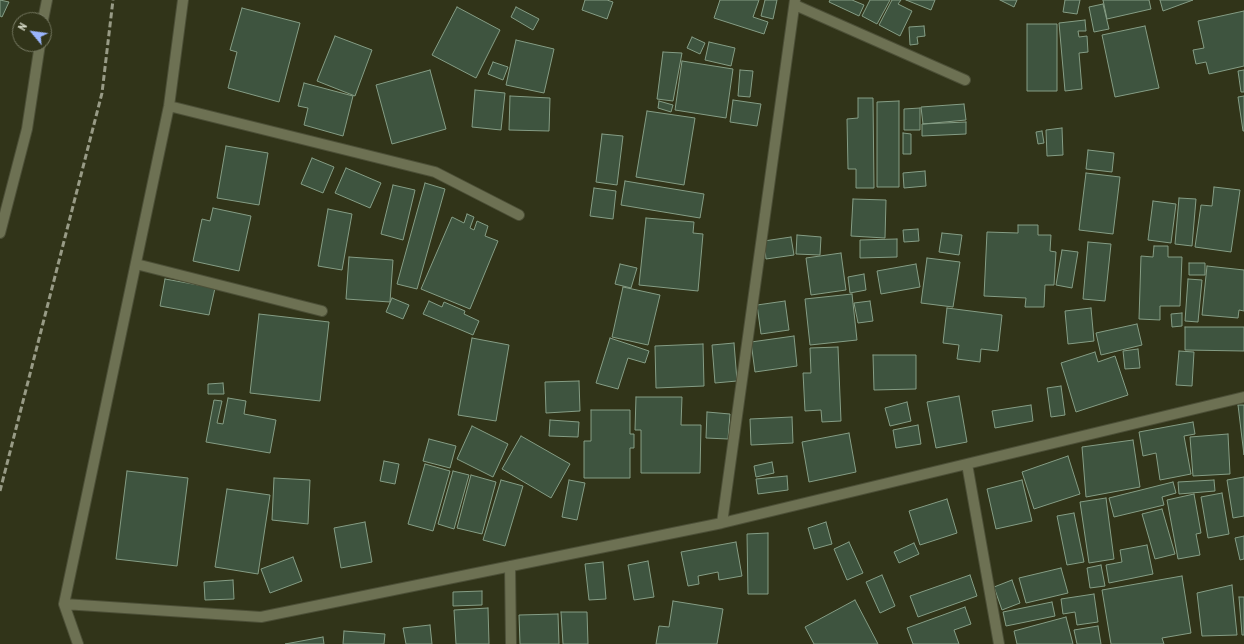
<!DOCTYPE html>
<html>
<head>
<meta charset="utf-8">
<style>
  body { margin:0 }
  #map { position:relative; width:1244px; height:644px; overflow:hidden; background:#313419; font-family:"Archivo Narrow",sans-serif }
  canvas { display:block }
  .north { position:absolute; left:12px; top:12px; width:40px; height:40px; box-sizing:border-box; background:#313419; border:1px solid #767962; border-radius:50%; rotate:299deg; font-size:11px; font-weight:700; line-height:16px; text-align:center; color:#dde0cf }
  .north::after { content:''; display:block; margin:auto; width:14px; height:18px; background:#9ab5fd; clip-path:polygon(50% 0,100% 100%,50% 72%,0 100%) }
</style>
</head>
<body>
<div id="map">
<canvas width="1244" height="644"></canvas>
<div class="north">N</div>
</div>
<script>
const g = document.querySelector('canvas').getContext('2d');
g.lineJoin = 'round';
function fillPath(path, color) {
  g.fillStyle = color;
  g.fill(path, 'evenodd');
}
function shape(rows) {
  const path = new Path2D();
  for (const r of rows) {
    path.moveTo(r[0], r[1]);
    for (let i = 2; i < r.length; i += 2) path.lineTo(r[i], r[i + 1]);
  }
  return path;
}
function stroke(path, color, width, dash) {
  g.strokeStyle = color;
  g.lineWidth = width;
  g.lineCap = dash ? 'butt' : 'round';
  g.setLineDash(dash || []);
  g.stroke(path);
}
const building = shape([
  [0,0,9,2,2,17,0,16,0,0],
  [585,0,607,0,613,2,607,19,582,10,585,0],
  [720,0,759,0,753,17,768,22,764,34,714,18,720,0],
  [765,0,777,0,773,19,761,16,765,0],
  [830,0,852,0,864,5,859,16,829,2,830,0],
  [870,0,890,0,877,24,862,16,870,0],
  [892,0,901,0,898,4,912,11,900,36,879,25,892,0],
  [906,0,935,0,931,10,906,0],
  [1000,0,1017,0,1014,7,1000,0],
  [1065,0,1080,0,1077,14,1063,12,1065,0],
  [1103,0,1149,0,1151,9,1107,19,1103,0],
  [1160,0,1193,0,1163,11,1160,0],
  [1103,4,1109,29,1094,32,1089,7,1103,4],
  [457,7,500,30,476,78,432,55,457,7],
  [516,7,539,19,533,30,511,17,516,7],
  [242,8,300,23,279,102,228,88,237,52,230,50,242,8],
  [1244,11,1244,66,1209,74,1206,62,1196,64,1193,50,1204,48,1198,21,1244,11],
  [1085,20,1086,31,1078,31,1079,37,1087,36,1088,52,1079,53,1082,89,1065,91,1059,23,1085,20],
  [1027,24,1057,24,1057,91,1027,91,1027,24],
  [924,26,925,36,917,37,918,44,910,45,909,27,924,26],
  [1145,26,1159,88,1115,97,1102,35,1145,26],
  [335,36,372,50,355,96,317,81,335,36],
  [692,37,705,43,700,54,687,48,692,37],
  [516,40,554,49,544,93,506,85,516,40],
  [709,42,735,48,731,66,705,60,709,42],
  [663,52,682,53,673,101,657,99,663,52],
  [682,61,733,69,726,118,675,110,682,61],
  [493,62,508,67,503,80,488,74,493,62],
  [430,70,446,129,392,144,376,85,430,70],
  [740,70,753,71,750,97,738,96,740,70],
  [1244,70,1244,92,1241,92,1238,71,1244,70],
  [304,83,353,96,343,136,304,125,308,108,298,106,304,83],
  [475,90,505,93,501,130,472,127,475,90],
  [510,96,550,98,549,131,509,130,510,96],
  [1244,96,1244,131,1243,131,1238,97,1244,96],
  [858,98,873,98,874,188,856,188,856,169,848,169,847,119,858,118,858,98],
  [733,100,761,104,757,126,730,122,733,100],
  [659,101,673,105,671,112,658,108,659,101],
  [899,101,899,187,877,187,877,102,899,101],
  [964,104,966,120,923,124,921,107,964,104],
  [920,108,920,130,904,130,904,109,920,108],
  [647,111,695,118,684,185,636,177,647,111],
  [966,122,966,134,922,136,922,124,966,122],
  [1062,128,1063,155,1047,156,1046,130,1062,128],
  [1042,131,1044,143,1038,144,1036,132,1042,131],
  [903,133,911,134,911,154,903,154,903,133],
  [602,134,623,136,617,185,596,182,602,134],
  [226,146,268,153,259,205,217,198,226,146],
  [1088,150,1114,153,1112,172,1086,169,1088,150],
  [312,158,334,167,323,193,301,184,312,158],
  [346,168,381,183,370,208,335,193,346,168],
  [925,171,926,186,904,188,903,173,925,171],
  [1086,173,1120,177,1113,234,1079,230,1086,173],
  [625,181,704,194,700,218,621,205,625,181],
  [425,183,445,189,417,289,397,284,425,183],
  [393,185,415,190,403,240,381,234,393,185],
  [1214,187,1240,190,1231,252,1195,247,1201,205,1212,206,1214,187],
  [594,188,616,191,613,219,590,216,594,188],
  [1179,198,1196,199,1192,246,1175,244,1179,198],
  [853,199,886,200,885,238,851,236,853,199],
  [1153,201,1176,204,1171,243,1148,240,1153,201],
  [213,208,251,216,239,271,193,261,202,219,210,221,213,208],
  [328,209,352,214,342,270,318,266,328,209],
  [467,214,474,217,470,228,474,230,477,221,488,226,485,236,498,241,470,309,421,289,452,217,464,223,467,214],
  [646,218,694,222,693,233,703,234,698,291,639,285,646,218],
  [1018,225,1038,225,1038,235,1051,235,1050,251,1056,252,1054,285,1045,285,1044,307,1025,307,1026,298,984,296,987,232,1018,233,1018,225],
  [918,229,919,241,904,242,903,230,918,229],
  [942,233,962,235,959,255,939,252,942,233],
  [797,235,821,237,820,255,796,254,797,235],
  [791,237,794,255,766,259,764,241,791,237],
  [897,239,897,257,860,258,860,240,897,239],
  [1088,242,1111,244,1105,301,1083,299,1088,242],
  [1154,246,1168,246,1168,257,1182,257,1180,306,1160,306,1160,320,1139,319,1141,256,1153,257,1154,246],
  [1062,250,1078,252,1072,288,1056,285,1062,250],
  [841,253,846,290,811,295,806,258,841,253],
  [349,257,393,260,390,302,346,299,349,257],
  [927,258,960,262,953,307,921,303,927,258],
  [1189,263,1205,263,1205,275,1189,275,1189,263],
  [620,264,637,268,631,288,615,284,620,264],
  [916,264,920,287,881,294,877,271,916,264],
  [1207,266,1244,270,1244,311,1239,310,1238,318,1202,315,1207,266],
  [864,274,866,290,850,293,848,277,864,274],
  [165,279,215,288,209,315,160,306,165,279],
  [1188,279,1202,280,1198,322,1185,321,1188,279],
  [623,287,660,295,648,345,612,337,623,287],
  [852,294,857,340,810,345,805,299,852,294],
  [392,298,409,305,403,319,386,312,392,298],
  [429,301,442,307,444,302,465,311,464,314,479,321,473,335,423,314,429,301],
  [785,301,789,330,761,334,757,305,785,301],
  [870,301,873,321,858,323,854,303,870,301],
  [947,308,1002,315,998,351,981,349,980,362,957,359,959,345,943,343,947,308],
  [1091,308,1094,341,1068,344,1065,311,1091,308],
  [1182,313,1182,326,1172,327,1171,314,1182,313],
  [259,314,329,322,320,401,250,393,259,314],
  [1137,324,1142,345,1101,355,1096,333,1137,324],
  [1185,327,1244,327,1244,351,1185,350,1185,327],
  [794,336,797,366,755,372,751,342,794,336],
  [472,338,509,345,496,421,458,415,472,338],
  [610,338,649,351,645,363,628,358,618,389,596,383,610,338],
  [734,343,737,381,715,383,712,345,734,343],
  [703,344,704,386,656,388,655,346,703,344],
  [838,347,841,421,822,422,821,410,805,411,803,373,811,373,810,348,838,347],
  [1138,349,1140,368,1125,369,1123,351,1138,349],
  [1179,351,1194,352,1192,386,1176,385,1179,351],
  [1095,352,1098,362,1115,356,1128,395,1076,412,1061,363,1095,352],
  [873,355,916,355,916,389,874,390,873,355],
  [579,381,580,411,546,413,545,382,579,381],
  [223,383,224,394,208,394,208,384,223,383],
  [1061,386,1065,415,1051,417,1047,388,1061,386],
  [959,396,967,442,936,448,927,402,959,396],
  [636,397,682,397,681,425,701,425,700,473,641,473,641,430,635,430,636,397],
  [228,398,246,401,244,414,276,420,270,453,206,442,214,400,222,401,217,423,223,424,228,398],
  [907,402,911,421,890,426,885,408,907,402],
  [1031,405,1033,421,995,428,992,411,1031,405],
  [1238,405,1244,405,1244,455,1238,405],
  [591,410,630,410,630,434,634,434,634,448,630,448,630,478,584,478,584,441,591,441,591,410],
  [707,412,730,414,728,439,706,438,707,412],
  [792,417,793,443,751,445,750,419,792,417],
  [550,420,579,422,578,437,549,436,550,420],
  [1193,422,1195,434,1184,436,1191,474,1160,480,1156,453,1143,456,1139,432,1193,422],
  [918,425,921,444,896,448,893,430,918,425],
  [472,426,508,444,493,477,457,459,472,426],
  [849,433,856,472,809,482,802,442,849,433],
  [1228,434,1230,474,1193,476,1190,437,1228,434],
  [521,436,570,464,551,498,502,469,521,436],
  [429,439,456,446,450,468,423,461,429,439],
  [1133,440,1140,487,1086,497,1082,447,1133,440],
  [1068,456,1080,494,1034,509,1022,472,1068,456],
  [384,461,399,464,395,484,380,481,384,461],
  [772,462,774,473,756,477,754,466,772,462],
  [425,464,450,471,433,531,408,524,425,464],
  [127,471,188,478,177,566,116,559,127,471],
  [453,471,469,475,454,529,438,524,453,471],
  [471,475,496,482,482,534,457,528,471,475],
  [787,476,788,490,758,494,756,479,787,476],
  [1244,477,1244,516,1233,518,1227,480,1244,477],
  [274,478,310,480,308,524,272,520,274,478],
  [501,480,523,486,505,546,483,540,501,480],
  [569,480,585,483,577,520,562,517,569,480],
  [1022,480,1032,521,996,529,987,489,1022,480],
  [1214,480,1215,491,1179,494,1178,482,1214,480],
  [1173,482,1176,493,1162,497,1164,505,1114,517,1109,498,1173,482],
  [227,489,270,495,258,574,215,567,227,489],
  [1222,493,1229,534,1208,538,1201,497,1222,493],
  [1194,494,1201,533,1196,534,1200,555,1178,559,1167,500,1194,494],
  [1106,498,1114,559,1089,563,1080,502,1106,498],
  [947,499,957,533,920,545,909,511,947,499],
  [1162,509,1175,554,1155,559,1142,514,1162,509],
  [1074,513,1084,562,1067,565,1057,516,1074,513],
  [365,522,372,562,341,568,334,528,365,522],
  [826,522,832,544,814,549,808,528,826,522],
  [768,533,768,594,748,594,747,534,768,533],
  [1244,536,1244,559,1240,560,1235,538,1244,536],
  [736,542,742,576,719,580,718,572,698,576,699,584,688,586,681,552,736,542],
  [849,542,863,573,847,580,834,549,849,542],
  [914,543,919,554,899,563,894,552,914,543],
  [1147,545,1153,574,1109,583,1106,565,1122,562,1120,550,1147,545],
  [293,557,302,581,270,593,261,569,293,557],
  [648,561,654,597,634,600,628,565,648,561],
  [603,562,606,599,589,600,585,564,603,562],
  [1101,565,1105,586,1090,588,1087,568,1101,565],
  [1061,568,1068,593,1026,603,1019,578,1061,568],
  [882,575,895,606,880,613,866,582,882,575],
  [970,575,977,596,918,617,910,596,970,575],
  [1182,576,1191,633,1162,638,1164,644,1111,644,1102,590,1182,576],
  [233,580,234,599,205,600,204,582,233,580],
  [1012,580,1020,603,1002,610,994,587,1012,580],
  [1232,585,1237,635,1202,636,1197,593,1232,585],
  [482,591,482,605,453,606,453,592,482,591],
  [1094,594,1098,622,1077,625,1075,612,1063,614,1061,599,1094,594],
  [1239,597,1244,597,1244,635,1242,635,1239,597],
  [855,600,878,644,814,644,805,627,855,600],
  [673,601,723,609,717,644,656,644,659,626,669,627,673,601],
  [1052,602,1055,616,1006,626,1003,612,1052,602],
  [965,607,971,624,954,630,959,644,913,644,907,628,965,607],
  [488,608,489,644,456,644,454,610,488,608],
  [561,612,587,612,588,644,563,644,561,612],
  [558,614,559,644,520,644,519,615,558,614],
  [1066,617,1073,644,1017,644,1014,631,1066,617],
  [430,625,432,644,406,644,403,628,430,625],
  [1098,626,1101,644,1077,644,1074,630,1098,626],
  [344,631,385,634,384,644,343,644,344,631],
  [323,637,324,644,285,644,323,637]
]);
const minor = shape([
  [795,5,965,80],
  [43,20,47,0],
  [169,106,435,172,519,215],
  [0,233,27,129,40,44],
  [136,264,322,311],
  [967,464,999,644],
  [722,523,795,0],
  [510,566,511,644],
  [64,604,261,617,722,523,1244,397],
  [78,644,64,604,169,106,183,0]
]);
const rail = shape([
  [0,491,102,93,113,0]
]);
fillPath(building, '#3e543f');
stroke(building, '#859d85', 1);
stroke(minor, '#4c4f37', 12);
stroke(minor, '#6d7153', 10);
stroke(rail, '#989b86', 3, [6, 3]);
</script>
</body>
</html>
